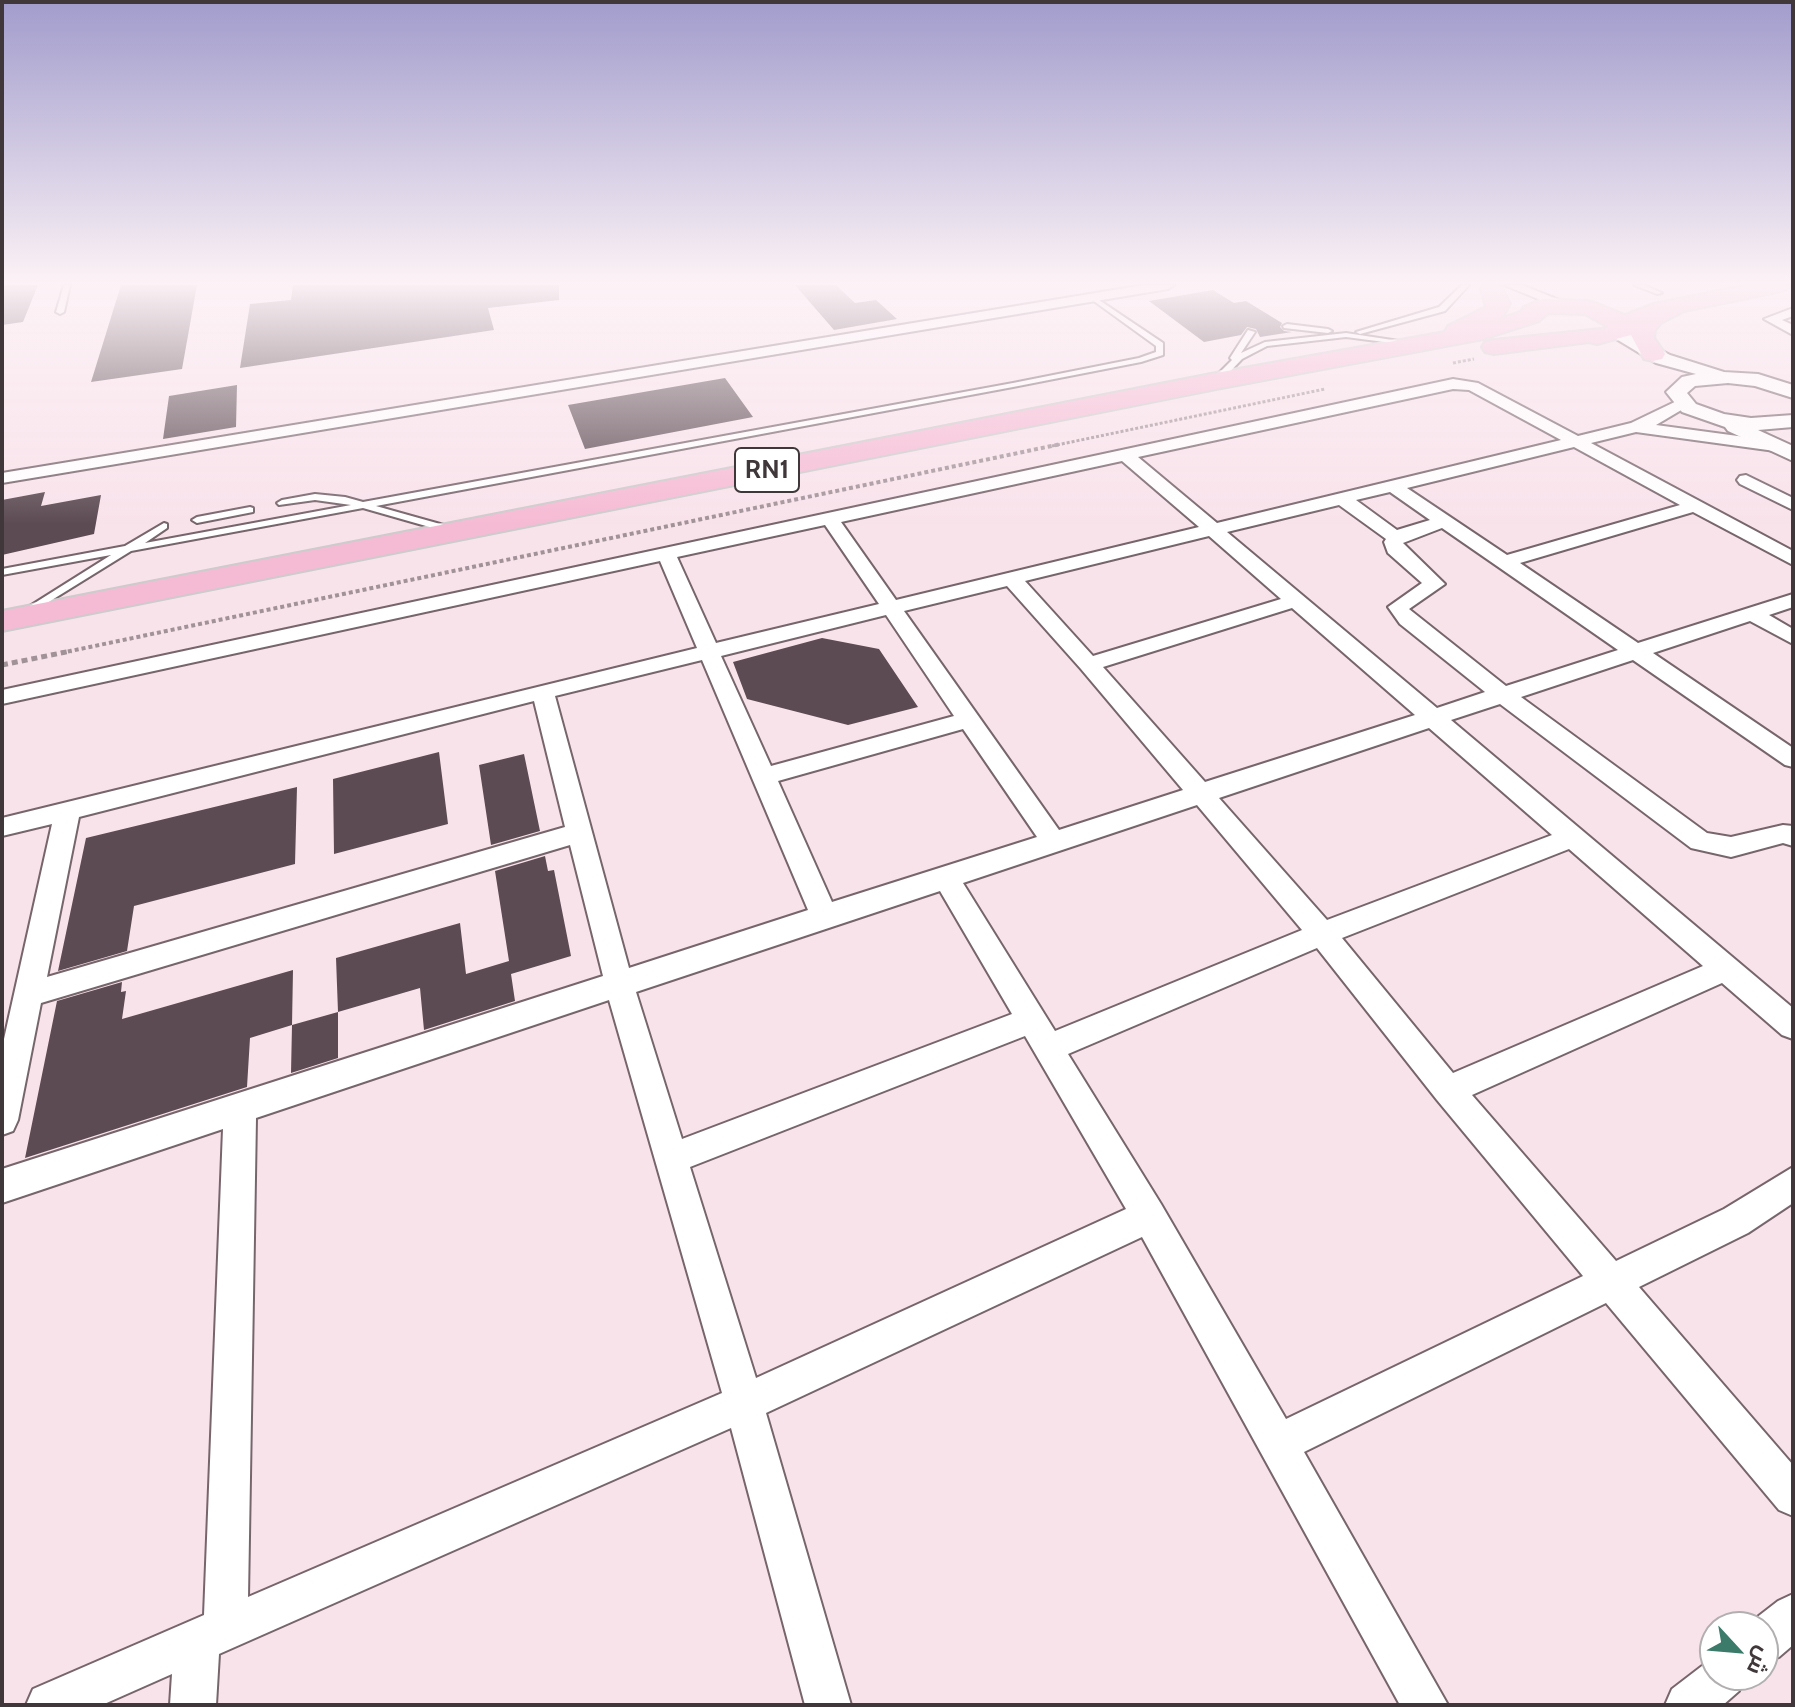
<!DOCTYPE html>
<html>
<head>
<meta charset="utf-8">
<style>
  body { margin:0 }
  #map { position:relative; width:1795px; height:1707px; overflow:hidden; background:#f9e3eb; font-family:Cabin,Cairo,sans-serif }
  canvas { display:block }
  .frame { position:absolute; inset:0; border:4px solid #3f373a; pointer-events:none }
  .north { position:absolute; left:1699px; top:1611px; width:80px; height:80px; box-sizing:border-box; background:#fff; border:2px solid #b2afb0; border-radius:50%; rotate:116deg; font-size:22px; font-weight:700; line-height:32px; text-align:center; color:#3f373a }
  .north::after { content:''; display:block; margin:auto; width:28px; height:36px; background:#3c7b69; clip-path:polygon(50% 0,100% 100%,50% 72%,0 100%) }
</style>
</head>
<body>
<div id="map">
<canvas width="1795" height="1707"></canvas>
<div class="frame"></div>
<div class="north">ش</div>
</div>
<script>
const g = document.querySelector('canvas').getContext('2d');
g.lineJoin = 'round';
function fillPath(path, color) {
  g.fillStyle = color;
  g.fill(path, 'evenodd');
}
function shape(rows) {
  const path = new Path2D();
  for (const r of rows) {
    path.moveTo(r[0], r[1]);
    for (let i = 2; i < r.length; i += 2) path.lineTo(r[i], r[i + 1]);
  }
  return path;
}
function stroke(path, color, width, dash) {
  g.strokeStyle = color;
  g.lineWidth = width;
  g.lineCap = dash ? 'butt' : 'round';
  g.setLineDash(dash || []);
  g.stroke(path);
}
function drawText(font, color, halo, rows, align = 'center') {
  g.font = font + ' Cabin,sans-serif';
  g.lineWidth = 8;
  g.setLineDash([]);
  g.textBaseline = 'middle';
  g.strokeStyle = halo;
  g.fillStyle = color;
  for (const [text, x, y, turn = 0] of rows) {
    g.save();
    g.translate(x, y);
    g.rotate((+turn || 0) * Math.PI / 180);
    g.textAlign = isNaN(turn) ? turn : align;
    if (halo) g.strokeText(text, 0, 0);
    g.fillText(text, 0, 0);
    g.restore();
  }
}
const building = shape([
  [2,285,38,285,23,322,2,325],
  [121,285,197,285,182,369,91,382],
  [293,285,559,285,559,300,488,308,494,330,240,368,250,304,291,300],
  [795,285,836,285,855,303,876,300,897,319,834,330],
  [1213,290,1234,303,1246,301,1282,323,1280,327,1284,331,1292,332,1260,337,1256,329,1247,327,1241,335,1204,342,1149,301],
  [725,378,753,417,585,449,568,405],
  [237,385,236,427,163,439,169,396],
  [45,492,41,506,101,495,94,534,2,555,2,500],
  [822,638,879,649,918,707,848,725,747,699,733,662],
  [439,752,448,824,334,854,333,779],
  [524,754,540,831,491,845,479,765],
  [297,787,295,864,134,906,127,951,58,971,86,838],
  [545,856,548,871,554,870,571,956,511,974,515,1001,424,1030,420,988,338,1012,336,958,460,923,466,974,509,961,495,871],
  [293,970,292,1025,250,1038,247,1087,25,1158,57,1001,122,982,121,992,126,991,122,1019],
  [338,1012,338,1058,291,1073,292,1025]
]);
const pathFar2 = shape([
  [1453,363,1474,359],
  [1052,446,1325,389]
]);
const pathFar1 = shape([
  [61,653,1061,444]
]);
const path = shape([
  [2,665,71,651]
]);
const service = shape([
  [64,285,70,285,64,312,60,314,56,312,64,285],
  [1462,285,1469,285,1445,311,1360,334,1356,332,1439,307,1462,285],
  [1634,285,1644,285,1662,293,1657,294,1634,285],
  [1093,296,1163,343,1163,355,1141,362,1013,387,376,506,458,529,459,531,454,534,363,508,131,551,26,616,22,615,22,611,111,555,2,575,2,569,125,546,164,523,167,524,167,528,145,543,351,505,315,500,279,505,277,503,282,500,315,494,345,497,363,502,1013,383,1139,358,1156,352,1156,346,1091,299,1093,296],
  [1287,324,1328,329,1332,331,1328,333,1284,328,1283,326,1287,324],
  [1248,330,1255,332,1241,353,1265,342,1346,333,1419,344,1415,346,1346,337,1267,346,1242,359,1219,383,1213,383,1213,379,1232,360,1230,358,1248,330],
  [250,507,253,508,253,512,197,523,192,520,197,517,250,507]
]);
const minor = shape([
  [1144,285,1174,285,1168,289,2,483,2,473,1144,285],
  [1504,285,1522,285,1572,305,1560,308,1504,285],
  [1793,308,1793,316,1782,320,1793,325,1793,335,1764,319,1793,308],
  [1453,379,1478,383,1578,436,1631,423,1683,398,1688,400,1688,406,1656,425,1775,441,1783,446,1775,451,1636,432,1591,443,1793,551,1793,565,1693,512,1520,563,1638,643,1793,594,1793,607,1769,615,1793,629,1793,644,1750,621,1653,653,1793,748,1793,767,1785,765,1633,660,1521,697,1707,833,1731,837,1783,825,1793,826,1793,846,1783,843,1731,857,1691,848,1500,704,1451,720,1793,1008,1793,1039,1782,1035,1722,983,1472,1095,1616,1261,1724,1209,1793,1167,1793,1203,1748,1233,1639,1287,1793,1465,1793,1516,1779,1510,1606,1303,1304,1452,1448,1705,1400,1705,1142,1237,766,1413,851,1705,805,1705,731,1428,219,1654,216,1705,170,1705,172,1674,102,1705,26,1705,33,1689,204,1615,223,1129,2,1203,2,1169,603,976,570,845,41,1003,18,1120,13,1131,2,1135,2,1048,52,824,2,836,2,818,697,648,660,561,2,704,2,690,1453,379],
  [1453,389,1469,390,1561,440,1217,523,1138,457,1453,389],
  [1574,447,1680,505,1507,555,1407,488,1574,447],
  [1122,461,1199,527,896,600,841,522,1122,461],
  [1390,492,1430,520,1397,530,1356,500,1390,492],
  [1339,505,1386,539,1384,542,1388,553,1422,583,1388,607,1400,624,1485,692,1437,708,1227,532,1339,505],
  [825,525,879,604,716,643,677,557,825,525],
  [1442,528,1497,566,1618,650,1506,686,1409,609,1445,584,1403,543,1442,528],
  [1209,536,1281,599,1093,656,1025,581,1209,536],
  [1007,586,1081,669,1183,790,1059,830,904,611,1007,586],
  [1292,608,1415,715,1205,782,1103,667,1292,608],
  [886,615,954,716,771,766,721,656,886,615],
  [702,660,808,910,629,968,555,696,702,660],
  [534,701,565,827,47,977,79,817,534,701],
  [1429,728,1552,835,1327,920,1219,798,1429,728],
  [963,729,1037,837,832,902,778,781,963,729],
  [1197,805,1302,930,1055,1031,963,883,1197,805],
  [1569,849,1703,966,1453,1073,1342,938,1569,849],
  [940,891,1012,1014,682,1139,636,992,940,891],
  [1317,948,1437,1100,1583,1276,1286,1419,1161,1204,1068,1054,1317,948],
  [609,1000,722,1393,248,1597,256,1118,609,1000],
  [1025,1036,1126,1209,756,1378,690,1167,1025,1036],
  [1746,475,1793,498,1793,510,1740,484,1737,480,1740,476,1746,475],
  [1793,1594,1793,1645,1779,1657,1763,1663,1763,1627,1747,1625,1778,1601,1793,1594],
  [1715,1656,1715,1675,1746,1675,1739,1691,1723,1705,1665,1705,1672,1689,1715,1656]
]);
const tertiary = shape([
  [1619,328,1670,355,1724,372,1758,374,1793,385,1793,398,1755,386,1728,383,1695,386,1687,393,1696,404,1724,414,1751,418,1793,415,1793,427,1758,430,1793,446,1793,461,1728,431,1725,427,1682,412,1666,392,1682,377,1696,374,1656,363,1613,337,1610,333,1613,329,1619,328]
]);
const trunk = shape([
  [1484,285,1500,285,1510,304,1503,316,1493,321,1521,312,1524,307,1543,299,1590,301,1625,315,1653,304,1749,285,1793,285,1782,291,1684,311,1661,323,1655,330,1654,338,1665,354,1662,359,1653,361,1644,359,1631,335,1597,344,1589,342,1494,354,1485,352,1482,347,1485,342,1494,340,1610,328,1585,314,1548,313,1539,321,1483,339,1216,389,2,631,2,611,1216,373,1445,332,1448,326,1486,307,1481,289,1484,285]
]);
const shields = [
  [767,470,64]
];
const shieldNames = [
  ["RN1",767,470]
];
fillPath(building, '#5c4b52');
stroke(service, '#77656c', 4);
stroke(minor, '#77656c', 4);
stroke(tertiary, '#77656c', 4);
stroke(trunk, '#cdcbcc', 4);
stroke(pathFar2, '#a19298', 3, [3, 2]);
stroke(pathFar1, '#a19298', 4, [4, 3]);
stroke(path, '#a19298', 5, [6, 4]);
fillPath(service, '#fff');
fillPath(minor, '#fff');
fillPath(tertiary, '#fff');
fillPath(trunk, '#f6bbd4');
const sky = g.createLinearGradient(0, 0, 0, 524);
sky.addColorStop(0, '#a19ccc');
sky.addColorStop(0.54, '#fcf2f6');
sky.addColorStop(1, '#fcf2f600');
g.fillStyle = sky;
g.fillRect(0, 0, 1795, 524);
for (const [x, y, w] of shields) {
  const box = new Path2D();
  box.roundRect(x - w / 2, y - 22, w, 44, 6);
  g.fillStyle = '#fff';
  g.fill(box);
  stroke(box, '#3f373a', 2);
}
drawText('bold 26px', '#3f373a', null, shieldNames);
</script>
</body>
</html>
